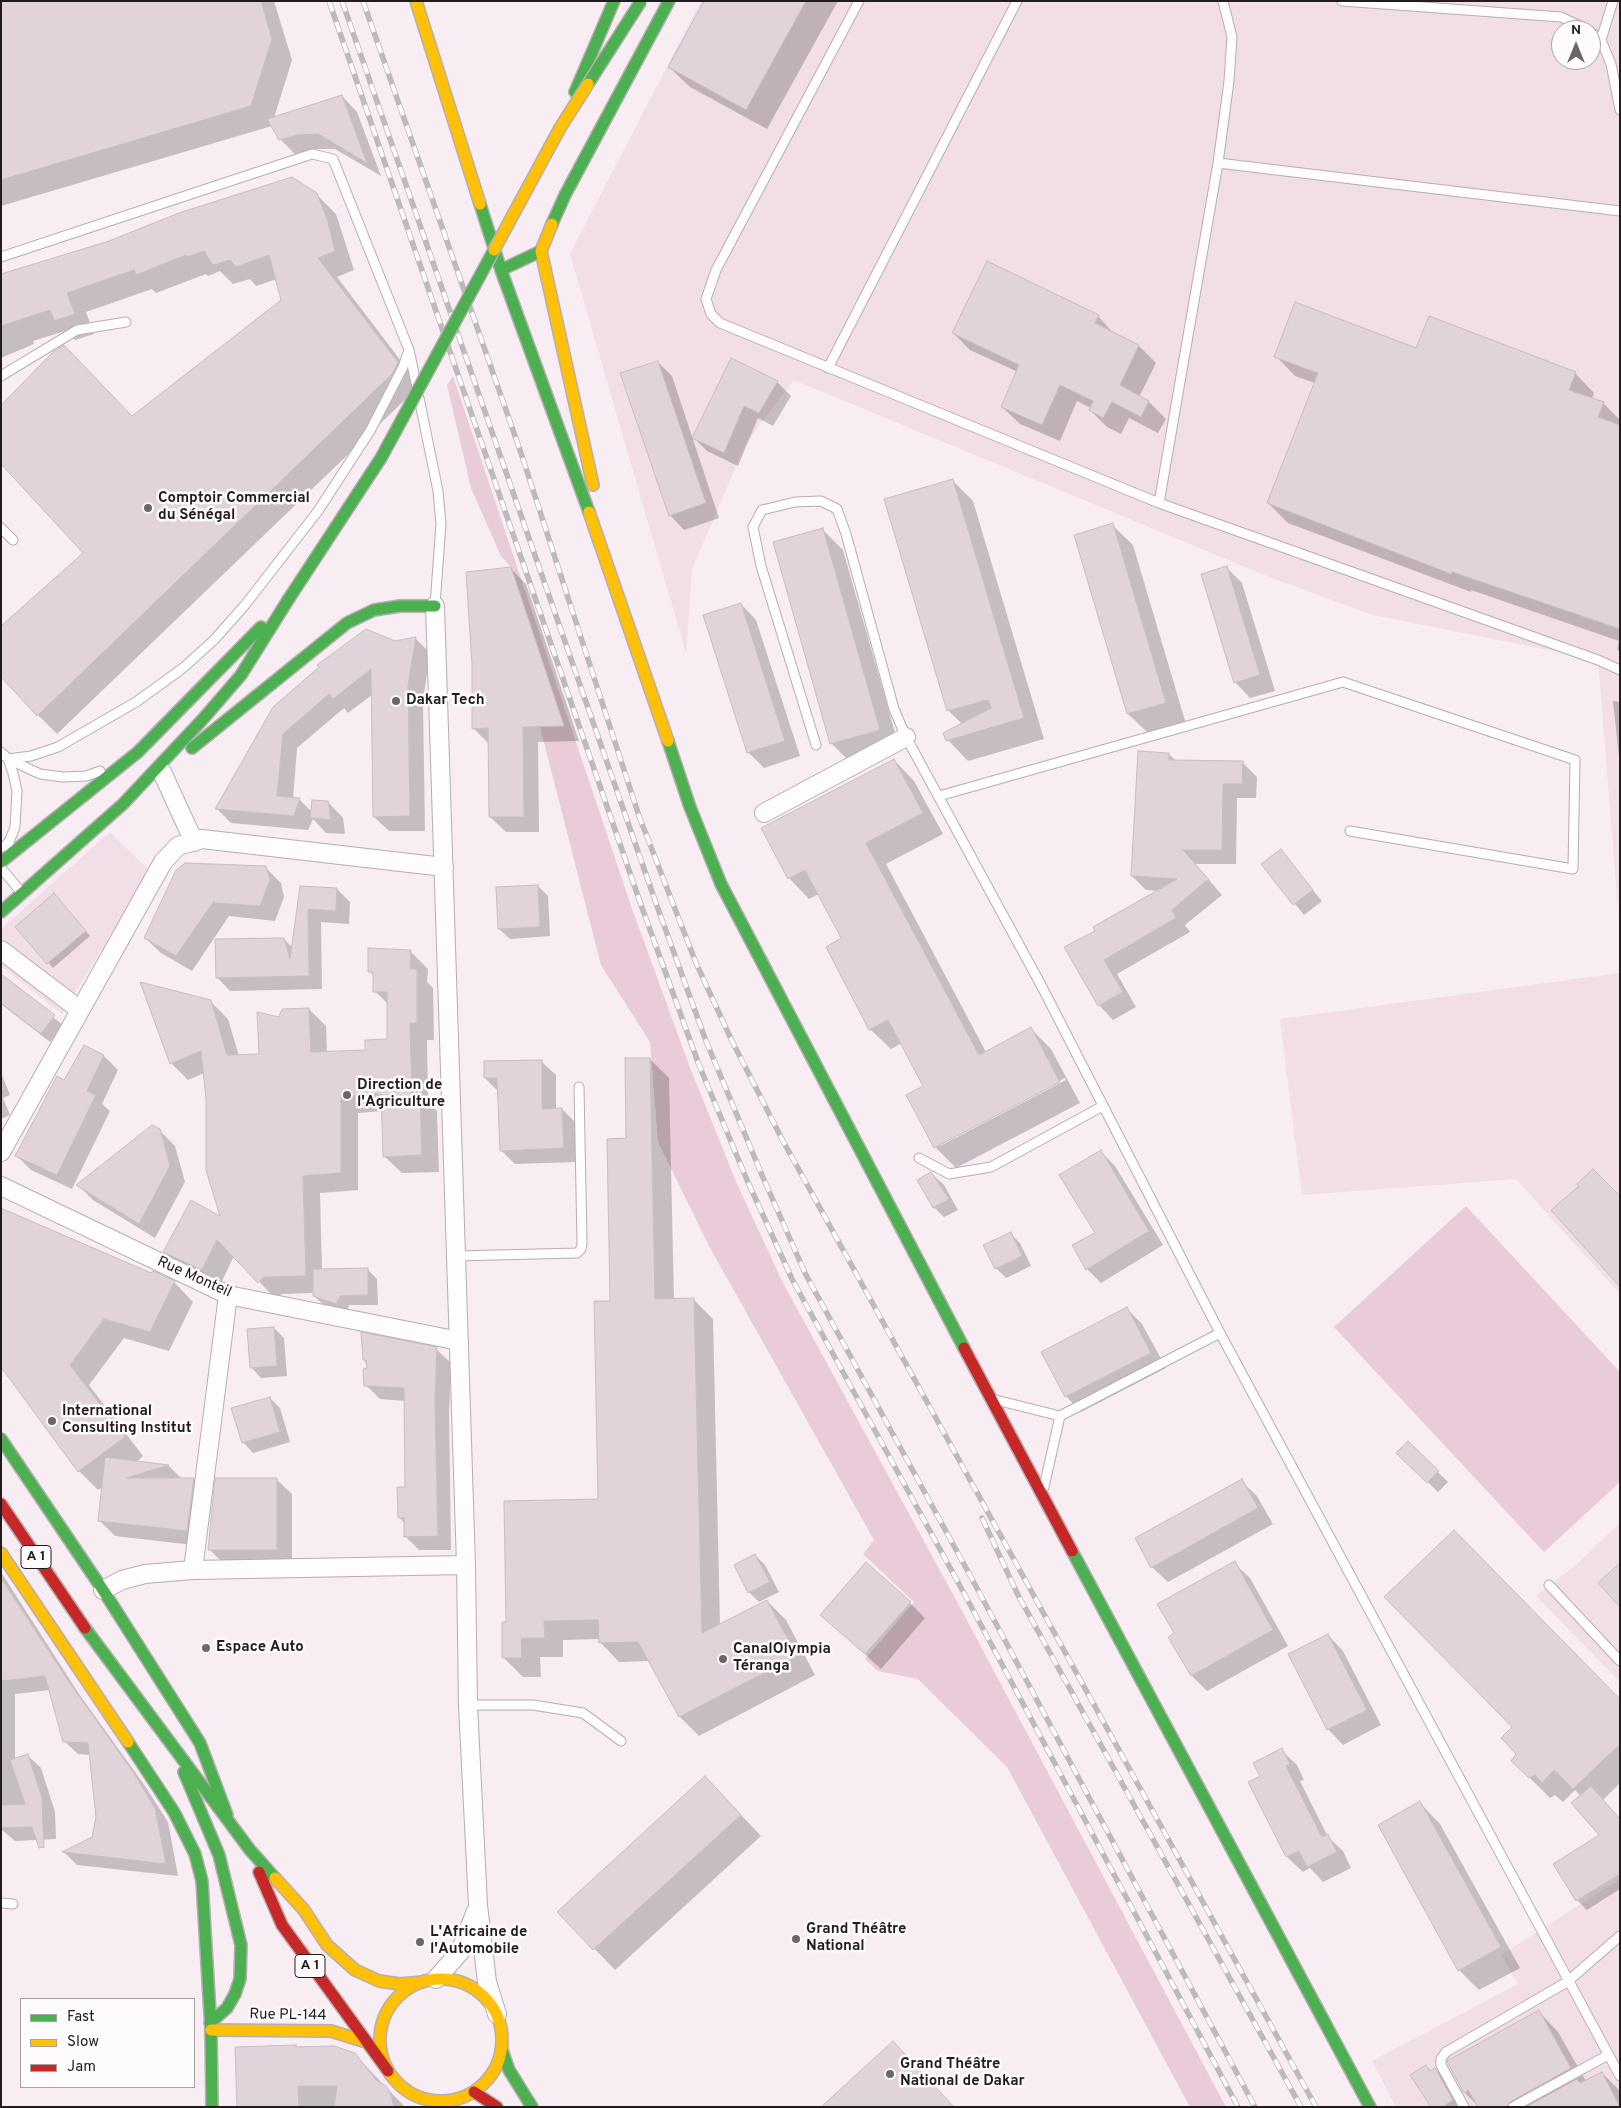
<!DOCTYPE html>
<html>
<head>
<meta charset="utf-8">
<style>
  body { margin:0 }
  #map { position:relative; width:1621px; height:2108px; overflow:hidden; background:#f7edf2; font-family:Overpass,sans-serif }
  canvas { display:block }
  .frame { position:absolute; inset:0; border:2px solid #221c1f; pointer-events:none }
  .legend { position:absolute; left:20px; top:1998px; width:175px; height:90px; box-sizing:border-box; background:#fefbfc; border:1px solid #a6a2a4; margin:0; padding:6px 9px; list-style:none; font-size:15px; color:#221c1f }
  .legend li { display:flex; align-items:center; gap:10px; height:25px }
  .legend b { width:25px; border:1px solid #a6a2a4 }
  .north { position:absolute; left:1551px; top:20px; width:50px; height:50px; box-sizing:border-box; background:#fefbfc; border:1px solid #a6a2a4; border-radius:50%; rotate:0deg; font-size:14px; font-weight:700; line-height:20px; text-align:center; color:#221c1f }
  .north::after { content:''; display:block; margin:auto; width:18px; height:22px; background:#6d6569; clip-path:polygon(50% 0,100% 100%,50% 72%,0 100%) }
</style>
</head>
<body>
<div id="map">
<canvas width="1621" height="2108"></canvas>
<div class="frame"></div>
<ul class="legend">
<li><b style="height:6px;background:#4caf50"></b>Fast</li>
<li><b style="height:6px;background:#ffc107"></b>Slow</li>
<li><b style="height:6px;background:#c62828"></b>Jam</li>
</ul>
<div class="north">N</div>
</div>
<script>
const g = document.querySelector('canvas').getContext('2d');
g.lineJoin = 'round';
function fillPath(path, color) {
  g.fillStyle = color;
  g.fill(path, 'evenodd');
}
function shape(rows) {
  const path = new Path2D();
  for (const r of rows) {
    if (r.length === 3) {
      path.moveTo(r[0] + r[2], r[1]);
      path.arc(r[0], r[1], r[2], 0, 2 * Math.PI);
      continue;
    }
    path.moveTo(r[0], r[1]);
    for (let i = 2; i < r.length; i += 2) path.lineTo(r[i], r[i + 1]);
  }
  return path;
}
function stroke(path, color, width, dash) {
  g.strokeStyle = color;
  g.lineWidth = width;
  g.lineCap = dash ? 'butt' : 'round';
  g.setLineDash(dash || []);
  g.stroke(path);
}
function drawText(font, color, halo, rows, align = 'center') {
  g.font = font + ' Overpass,sans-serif';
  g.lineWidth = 5;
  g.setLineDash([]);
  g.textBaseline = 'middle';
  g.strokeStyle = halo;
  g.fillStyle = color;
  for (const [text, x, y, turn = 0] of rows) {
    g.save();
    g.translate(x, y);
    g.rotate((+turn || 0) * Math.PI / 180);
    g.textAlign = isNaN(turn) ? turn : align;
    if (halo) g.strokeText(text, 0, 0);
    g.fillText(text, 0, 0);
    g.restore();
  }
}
const built = shape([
  [701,1,1620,1,1620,932,1598,660,1373,615,1272,578,794,380,746,443,692,569,686,653,570,254],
  [1561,30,1591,30,1591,60,1561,60],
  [110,832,150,871,62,1014,1,966,1,929],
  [1620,973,1620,1294,1516,1179,1302,1195,1280,1019],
  [1620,1523,1620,1682,1536,1596,1577,1564],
  [1620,1879,1620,2107,1396,2107,1372,2061,1518,1984,1501,1955]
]);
const green = shape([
  [453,376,630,903,689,1065,737,1184,782,1281,955,1598,1226,2107,1190,2107,1007,1767,918,1679,878,1671,865,1659,914,1602,863,1554,874,1540,709,1246,658,1142,650,1042,601,965,540,727,564,726,511,567,501,556,471,488,447,385],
  [1466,1206,1620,1372,1620,1482,1544,1552,1334,1327]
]);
const shadow = shape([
  [1,1,274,1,292,60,274,118,342,96,357,112,381,176,335,149,314,149,295,154,280,139,272,126,1,206],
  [706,1,838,1,767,129,690,87,669,67],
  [316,194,336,214,354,270,337,277,417,382,411,394,57,734,38,715,85,553,133,417,283,301,277,279,256,286,250,279,233,284,220,271,208,276,206,274,156,293,152,289,86,312,94,334,75,340,65,331,33,341,34,344,1,358,1,275],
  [1098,316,1114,334,1139,346,1156,363,1139,397,1149,402,1166,419,1158,433,1129,418,1121,434,1107,427,1090,410,1091,408,1077,401,1060,441,1020,424,1002,407,1018,372,970,350,953,333],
  [1417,350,1575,373,1594,393,1592,399,1603,403,1620,420,1620,652,1617,649,1619,641,1471,590,1471,592,1288,523,1268,503,1315,383,1295,376,1276,356],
  [658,362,672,376,719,518,684,530,670,515],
  [777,382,791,396,773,426,758,418,738,466,707,451,694,438],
  [953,481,973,501,1044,739,968,761,948,740,962,724,948,710],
  [1112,525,1133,545,1186,724,1149,734,1128,714,1075,535],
  [823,530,843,550,900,750,852,764,831,743],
  [510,568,526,584,579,741,538,742,539,832,506,832,490,817,489,744,473,728],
  [1227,568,1242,583,1275,691,1250,698,1235,682],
  [741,604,756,620,800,756,764,768,748,752],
  [416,639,430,653,423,701,425,831,389,831,374,817,373,694,348,713,344,708,297,748,293,799,300,800,312,812,328,802,343,818,345,834,326,833,313,819,308,830,231,823,217,809,274,708,395,642],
  [1613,701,1620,702,1620,757,1619,757],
  [1169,754,1176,761,1242,762,1257,777,1256,798,1237,798,1236,864,1195,864,1222,895,1185,925,1190,932,1117,974,1136,1007,1113,1020,1099,1005,1097,931,1159,891,1146,890,1132,876],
  [894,760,914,781,943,834,886,864,986,1052,1031,1029,1051,1049,1080,1103,956,1168,935,1147,925,1087,902,1043,891,1049,870,1029,843,939,819,894,809,899,789,878],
  [1065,1078,1066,1080,940,1146,940,1143],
  [1280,851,1322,901,1304,915,1263,865],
  [266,868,281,883,284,897,275,921,229,916,192,971,161,953,145,938],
  [538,886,548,896,550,936,510,939,499,929],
  [301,887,337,889,350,902,349,924,321,922,322,989,230,991,217,977,284,939,293,948],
  [58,900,90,936,53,968,16,927],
  [411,952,428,969,427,982,433,988,434,1040,427,1040,428,1103,437,1111,439,1172,402,1173,384,1156,383,1111,358,1113,358,1190,320,1193,322,1270,367,1269,377,1279,378,1305,349,1305,346,1314,325,1306,314,1296,314,1293,282,1294,276,1299,234,1256,219,1287,182,1269,164,1252,222,1218,204,1073,188,1080,171,1063,210,1001,228,1019,239,1056,260,1055,280,1019,309,1009,326,1026,327,1053,367,1051,388,1041,388,1004,375,991,375,976,369,971],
  [1,976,63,1025,50,1042,1,1004],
  [84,1047,104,1056,118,1070,102,1104,110,1111,72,1189,31,1170,17,1156],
  [650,1059,669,1078,674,1300,694,1300,713,1319,720,1625,767,1601,786,1620,815,1675,699,1736,680,1717,650,1661,619,1662,600,1642,600,1639,563,1640,563,1657,540,1657,541,1677,523,1677,504,1658,508,1623,600,1500,612,1302,627,1139],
  [542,1062,556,1075,556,1109,562,1109,576,1123,577,1162,515,1164,501,1150,499,1092,485,1078],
  [1,1073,10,1095,3,1098,10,1115,1,1119],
  [159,1130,175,1146,185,1182,155,1238,93,1200,78,1185],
  [1101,1152,1115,1166,1163,1245,1101,1283,1087,1269,1096,1234],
  [931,1173,944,1185,958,1210,944,1217,934,1207],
  [1,1209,152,1275,174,1282,193,1302,169,1351,124,1338,89,1385,143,1456,136,1462,169,1466,182,1479,194,1479,209,1494,202,1546,115,1536,99,1520,103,1487,98,1490,79,1471,1,1365],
  [1010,1233,1020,1243,1031,1266,1006,1278,996,1268],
  [1127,1309,1142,1324,1166,1368,1081,1412,1066,1396],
  [274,1328,284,1338,287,1376,261,1378,251,1367],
  [436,1349,451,1363,449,1415,451,1550,419,1550,405,1536,405,1524,399,1517,406,1489,405,1401,380,1399,366,1385,369,1369,364,1360],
  [270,1398,280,1408,290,1442,253,1453,243,1442],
  [1408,1443,1448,1482,1438,1492,1398,1453],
  [276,1479,292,1494,292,1565,225,1565,209,1549],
  [1241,1481,1257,1496,1273,1524,1168,1582,1152,1567],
  [755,1555,765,1565,779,1592,759,1602,749,1592],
  [1234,1563,1250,1578,1288,1646,1207,1691,1192,1676,1170,1637,1175,1634],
  [1,1572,79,1694,145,1786,168,1822,178,1876,77,1865,64,1852,93,1838,97,1817,90,1755,78,1754,64,1741,50,1690,15,1694,15,1760,28,1756,41,1768,55,1812,56,1839,15,1841,1,1829],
  [910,1603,925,1618,881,1669,821,1614],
  [1328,1635,1343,1651,1381,1725,1343,1745,1328,1729],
  [1620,1701,1620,1783,1603,1800,1620,1819,1620,1889,1587,1910,1577,1900,1600,1836,1581,1796,1575,1790,1563,1802,1555,1795,1550,1798,1513,1761],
  [1281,1750,1297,1765,1304,1780,1300,1781,1328,1837,1343,1851,1351,1868,1323,1882,1310,1868,1303,1872,1287,1857,1249,1782,1261,1776],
  [725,1798,761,1836,615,1970,559,1912],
  [1420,1803,1440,1824,1520,1968,1479,1990,1459,1970],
  [1539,2012,1558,2032,1586,2081,1602,2073,1620,2091,1620,2107,1479,2107,1465,2093],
  [893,2042,954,2107,823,2107],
  [295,2046,297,2048,354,2054,405,2107,238,2107],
  [1426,2066,1431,2071,1435,2069,1445,2079,1460,2107,1432,2107]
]);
const building = shape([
  [1,1,261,1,272,39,251,106,1,180,1,1],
  [704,1,806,1,746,110,668,67,704,1],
  [342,95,367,163,318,134,298,135,279,140,267,119,342,95],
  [292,177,317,193,328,222,335,251,318,258,398,362,397,365,392,374,37,716,1,677,1,626,83,553,1,464,1,405,53,352,64,345,132,416,281,300,269,255,236,267,230,260,213,265,204,251,187,257,186,255,136,275,134,270,67,293,75,314,54,321,50,310,1,326,1,274,109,241,179,213,292,177],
  [987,261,1099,315,1095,323,1139,345,1120,385,1149,401,1141,417,1112,402,1103,418,1089,410,1093,401,1060,385,1042,425,1001,407,1019,365,952,333,987,261],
  [1295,302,1416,348,1429,316,1576,372,1569,390,1604,402,1598,417,1620,425,1620,629,1452,572,1451,574,1267,503,1318,373,1274,357,1295,302],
  [731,358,778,381,759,413,744,406,724,453,692,438,731,358],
  [658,361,706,503,669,516,620,373,658,361],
  [953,479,1024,718,946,741,943,733,991,708,988,700,947,711,884,499,953,479],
  [1113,523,1166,703,1127,714,1074,535,1113,523],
  [823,528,880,730,830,744,773,542,823,528],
  [1227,566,1260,675,1234,683,1201,574,1227,566],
  [511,567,564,726,523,727,524,817,489,817,488,728,472,729,472,665,466,572,511,567],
  [741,603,785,741,747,753,703,615,741,603],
  [366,629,395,641,416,637,408,685,410,816,373,817,371,669,333,699,329,694,283,734,277,796,300,798,294,816,215,809,273,707,319,667,317,665,366,629],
  [1138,751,1169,753,1169,760,1243,761,1242,784,1223,784,1222,850,1183,850,1210,881,1206,881,1172,910,1176,918,1104,960,1123,992,1098,1006,1064,947,1095,931,1093,927,1177,879,1131,876,1138,751],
  [894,759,923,813,866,843,979,1055,1031,1027,1060,1082,934,1148,906,1095,923,1086,888,1020,869,1030,826,947,841,938,805,870,788,879,761,828,894,759],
  [312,800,328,801,331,820,310,818,312,800],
  [1281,849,1313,890,1293,905,1261,864,1281,849],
  [185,863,266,866,270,880,260,906,214,903,214,901,176,956,144,938,176,870,185,863],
  [538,885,540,927,498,929,496,887,538,885],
  [300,886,337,888,336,911,308,909,309,976,216,978,215,939,284,938,290,959,300,886],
  [54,893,86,931,47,964,15,927,54,893],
  [368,948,411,950,410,969,417,969,417,1023,410,1023,412,1093,420,1093,422,1155,383,1157,381,1094,341,1096,341,1173,303,1176,306,1276,264,1277,258,1283,217,1240,202,1270,163,1252,191,1200,220,1216,206,1170,206,1099,201,1051,170,1064,140,982,211,1000,227,1055,259,1054,257,1012,279,1017,282,1009,309,1008,311,1052,365,1050,365,1040,387,1039,387,992,373,992,373,972,368,972,368,948],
  [1,974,55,1015,41,1034,1,1003,1,974],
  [84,1045,104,1055,87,1091,96,1095,57,1175,15,1156,57,1076,64,1080,84,1045],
  [625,1058,650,1058,655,1299,694,1298,702,1633,767,1600,797,1656,679,1717,638,1642,599,1643,598,1620,544,1621,545,1638,521,1638,522,1658,502,1658,502,1622,506,1622,504,1501,598,1499,594,1301,610,1301,607,1139,626,1138,625,1058],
  [542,1060,542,1109,562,1108,564,1148,500,1151,497,1078,484,1078,484,1061,542,1060],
  [152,1125,160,1129,170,1166,139,1224,76,1185,152,1125],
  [1101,1150,1149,1231,1086,1270,1072,1245,1095,1233,1059,1175,1101,1150],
  [1593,1169,1620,1196,1620,1287,1551,1210,1579,1186,1577,1184,1593,1169],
  [931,1172,949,1199,933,1208,917,1180,931,1172],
  [1,1208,151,1273,153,1271,175,1281,150,1332,104,1319,70,1365,125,1437,78,1472,1,1367,1,1208],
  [1011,1232,1022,1256,995,1269,983,1245,1011,1232],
  [368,1268,368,1295,340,1296,336,1304,313,1296,313,1269,368,1268],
  [1127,1307,1151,1353,1065,1397,1041,1352,1127,1307],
  [274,1327,277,1366,250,1368,247,1329,274,1327],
  [361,1332,437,1347,435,1400,438,1536,404,1537,404,1518,398,1518,397,1487,405,1487,404,1388,364,1386,363,1369,367,1368,366,1360,363,1360,361,1332],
  [270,1397,280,1432,242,1443,231,1408,270,1397],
  [1408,1441,1439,1471,1427,1483,1396,1453,1408,1441],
  [105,1457,169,1465,126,1478,194,1478,187,1531,98,1521,105,1457],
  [215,1478,277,1478,277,1550,208,1550,215,1478],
  [1242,1479,1258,1508,1151,1568,1135,1538,1242,1479],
  [1454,1530,1620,1699,1620,1744,1573,1789,1554,1770,1542,1783,1535,1775,1529,1778,1511,1761,1516,1754,1501,1738,1512,1727,1384,1597,1454,1530],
  [755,1554,770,1582,748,1593,734,1565,755,1554],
  [1235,1561,1273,1630,1191,1676,1168,1637,1174,1633,1157,1604,1235,1561],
  [866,1562,911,1602,865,1654,820,1615,866,1562],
  [1620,1563,1620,1607,1598,1583,1620,1563],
  [1,1578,67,1679,133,1772,155,1808,166,1864,62,1852,92,1837,96,1817,88,1743,63,1742,45,1676,1,1681,1,1578],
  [1328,1634,1367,1710,1327,1730,1288,1654,1328,1634],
  [1282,1748,1290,1764,1286,1766,1322,1837,1328,1834,1337,1852,1307,1867,1299,1851,1286,1857,1248,1782,1260,1776,1253,1763,1282,1748],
  [28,1754,42,1798,44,1847,39,1848,32,1827,1,1828,1,1805,25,1804,10,1760,28,1754],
  [705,1776,741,1815,593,1950,557,1912,705,1776],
  [1591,1786,1620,1819,1620,1874,1576,1901,1553,1864,1599,1835,1571,1803,1591,1786],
  [1420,1801,1501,1947,1458,1971,1378,1825,1420,1801],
  [1539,2010,1571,2068,1510,2102,1507,2107,1478,2107,1468,2090,1464,2093,1447,2061,1539,2010],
  [893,2041,954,2107,821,2107,893,2041],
  [296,2045,296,2047,334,2046,355,2053,376,2080,386,2086,390,2092,394,2107,334,2107,337,2086,298,2086,299,2107,237,2107,235,2047,296,2045],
  [1426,2065,1430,2071,1435,2068,1453,2100,1443,2107,1431,2107,1410,2075,1426,2065],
  [1602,2072,1620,2107,1526,2107,1577,2079,1580,2083,1602,2072]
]);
const lane = shape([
  [859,1,716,270,706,299,711,314,720,323,1159,503,1598,660,1620,670],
  [1342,1,1561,17,1588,30],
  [1591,32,1601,40,1611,64,1620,110],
  [1601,40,1613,1],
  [1218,163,1620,211],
  [1,257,312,154,333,159,409,350,416,383],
  [828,368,1017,1],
  [1,376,77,330,126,322],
  [419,398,438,491,441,524,435,605],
  [1159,503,1218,163,1229,81,1232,37,1223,1],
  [1,528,13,540],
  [816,745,761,566,753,527,762,510,795,502,821,501,837,509,846,534,894,709,906,737,1041,985,1220,1333,1620,2076],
  [1,752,8,759,13,773,17,791,15,827,9,842,3,847],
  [8,759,31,756,58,747,136,702,183,668,214,640,245,605,318,511,370,431,403,367,409,350],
  [8,759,40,774,63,777,86,776,100,771],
  [939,796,1343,682,1575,760,1573,869,1350,831],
  [1,868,22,893],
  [919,1158,949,1174,991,1167,1103,1106],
  [456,1256,577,1253,581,1249,582,1243,579,1087],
  [996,1400,1060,1416,1044,1487],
  [1060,1416,1220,1333],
  [1549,1585,1620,1661],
  [468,1705,533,1705,583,1713,621,1741],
  [1,1903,13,1904],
  [1464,2107,1441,2065,1441,2059,1446,2052,1567,1982,1620,1936],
  [1513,2107,1608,2055]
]);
const street = shape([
  [435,606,466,1565,468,1705,478,1905,487,1982,497,2014],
  [162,772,194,842],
  [764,813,906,737],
  [1,950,80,1010],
  [1,1152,163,862,178,846,202,839,444,867],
  [1,1186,228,1295,459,1341],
  [193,1570,228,1295],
  [103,1590,122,1580,145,1574,193,1570,466,1565],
  [436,1979,460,1952,476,1911]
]);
const fast = shape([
  [575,92,614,1],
  [480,204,501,270,589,512],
  [552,224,565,195,669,1],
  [501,270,541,251],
  [668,741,690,807,721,884,964,1348],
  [192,748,347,623,374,610,400,606,435,606],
  [1,862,138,752,261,627],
  [1,912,123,804,203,719,241,675,288,600],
  [1,1439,103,1590,200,1743,227,1815],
  [1072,1551,1370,2107],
  [85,1628,250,1850,275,1878],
  [128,1742,174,1812,195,1854,202,1881,211,2030,212,2107],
  [184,1772,219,1855,241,1945,240,1979,235,1994,227,2008,210,2023],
  [502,2050,509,2070,532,2107]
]);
const slow = shape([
  [416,1,480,204],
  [552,224,541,251,593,485],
  [589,512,668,741],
  [1,1553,128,1742],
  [275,1878,304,1910,327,1945,355,1970,379,1981,400,1984,423,1982],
  [441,2040,61],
  [211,2030,331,2031,363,2041]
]);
const jam = shape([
  [964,1348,1072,1551],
  [1,1504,85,1628],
  [259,1872,282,1925,388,2071],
  [474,2092,497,2107]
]);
const rail = shape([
  [329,1,640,902,699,1065,747,1180,792,1279,965,1595,1238,2107],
  [342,1,657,906,706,1041,762,1175,805,1273,972,1579,1255,2107],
  [363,1,521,453,639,816,696,963,732,1041,783,1141,1316,2107],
  [982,1518,1018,1595,1301,2107]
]);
const fastBridge = shape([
  [588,84,641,1],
  [288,600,381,458,494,250]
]);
const slowBridge = shape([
  [494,250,560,128,588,84]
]);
const markers = [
  [148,508,5,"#6d6569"],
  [396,701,5,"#6d6569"],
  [347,1095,5,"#6d6569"],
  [52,1421,5,"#6d6569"],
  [206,1648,5,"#6d6569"],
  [723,1659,5,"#6d6569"],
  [796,1939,5,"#6d6569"],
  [420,1942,5,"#6d6569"],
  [890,2074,5,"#6d6569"]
];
const shields = [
  [36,1557,30],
  [310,1966,30]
];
const shieldNames = [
  ["A 1",36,1557],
  ["A 1",310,1966]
];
const poiNames = [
  ["Comptoir Commercial",158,499],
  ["du Sénégal",158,516],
  ["Dakar Tech",406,701],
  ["Direction de",357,1086],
  ["l'Agriculture",357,1103],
  ["International",62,1412],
  ["Consulting Institut",62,1429],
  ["Espace Auto",216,1648],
  ["CanalOlympia",733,1650],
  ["Téranga",733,1667],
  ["Grand Théâtre",806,1930],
  ["National",806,1947],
  ["L'Africaine de",430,1933],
  ["l'Automobile",430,1950],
  ["Grand Théâtre",900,2065],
  ["National de Dakar",900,2082]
];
const streetNames = [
  ["Rue Monteil",194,1278,24],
  ["Rue PL-144",288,2016,1]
];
fillPath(built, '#f1dee6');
fillPath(green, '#e9cbd9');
fillPath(shadow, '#0003');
fillPath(building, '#e0d3d9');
stroke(building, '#c6bec2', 1);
stroke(lane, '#b6aeb2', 11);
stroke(street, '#b6aeb2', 20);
stroke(fast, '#b6aeb2', 14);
stroke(slow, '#b6aeb2', 14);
stroke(jam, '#b6aeb2', 14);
stroke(lane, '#fefcfd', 9);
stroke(street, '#fefcfd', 18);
stroke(fast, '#4caf50', 11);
stroke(slow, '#ffc107', 11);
stroke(jam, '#c62828', 11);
stroke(rail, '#bcbabc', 5.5);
stroke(rail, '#fefbfc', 4, [11]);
stroke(fastBridge, '#b6aeb2', 14, []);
stroke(slowBridge, '#b6aeb2', 14, []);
stroke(fastBridge, '#4caf50', 11);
stroke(slowBridge, '#ffc107', 11);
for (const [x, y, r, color] of markers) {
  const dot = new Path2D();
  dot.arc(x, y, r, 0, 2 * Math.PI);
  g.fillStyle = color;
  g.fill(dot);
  stroke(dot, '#fefbfc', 2);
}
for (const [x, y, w] of shields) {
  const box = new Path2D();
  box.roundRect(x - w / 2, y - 11.5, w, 23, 4);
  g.fillStyle = '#fefbfc';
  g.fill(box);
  stroke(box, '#221c1f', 1);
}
drawText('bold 14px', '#221c1f', null, shieldNames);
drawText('bold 15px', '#221c1f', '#fefbfc', poiNames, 'left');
drawText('15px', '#221c1f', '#fefbfc', streetNames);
</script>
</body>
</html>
